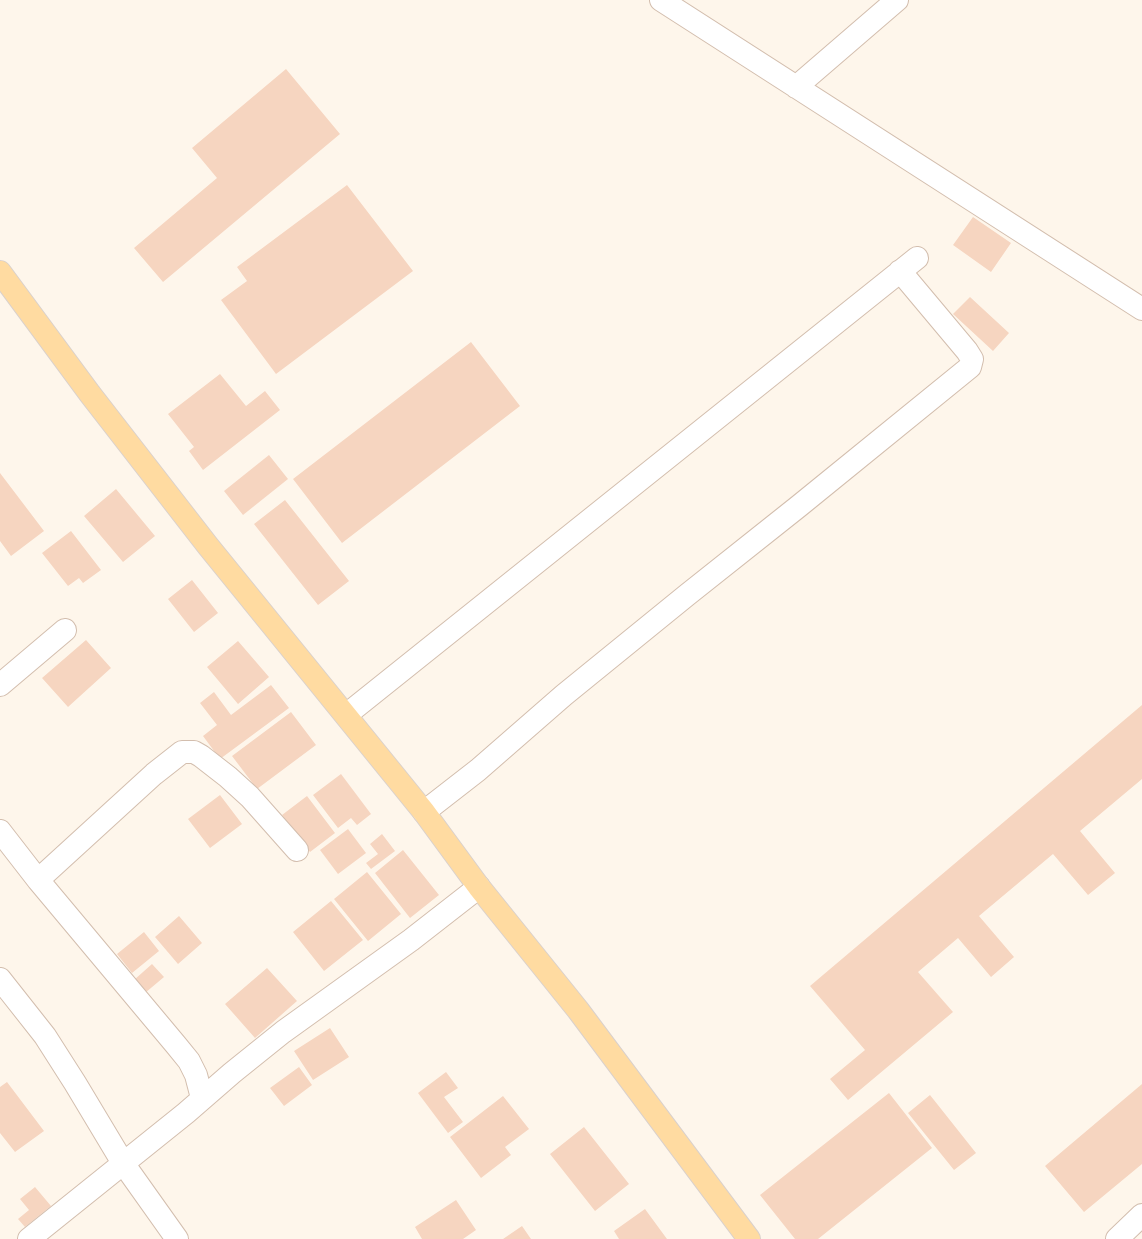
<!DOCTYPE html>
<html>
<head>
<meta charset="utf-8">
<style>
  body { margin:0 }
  canvas { display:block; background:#fef6eb }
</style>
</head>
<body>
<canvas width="1142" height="1239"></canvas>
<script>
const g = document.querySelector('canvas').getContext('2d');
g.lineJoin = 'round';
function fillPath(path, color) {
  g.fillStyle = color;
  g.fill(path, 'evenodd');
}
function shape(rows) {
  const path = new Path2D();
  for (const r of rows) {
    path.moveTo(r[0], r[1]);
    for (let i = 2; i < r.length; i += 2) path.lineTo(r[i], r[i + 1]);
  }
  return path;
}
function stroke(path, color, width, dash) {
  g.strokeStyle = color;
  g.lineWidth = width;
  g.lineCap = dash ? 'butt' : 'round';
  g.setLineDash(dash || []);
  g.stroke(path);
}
const building = shape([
  [286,69,340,134,163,282,134,248,217,178,192,148],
  [347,185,413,271,276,374,221,300,247,281,237,267],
  [973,217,1011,243,991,272,953,245],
  [970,297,1009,333,993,351,953,314],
  [471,342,520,406,342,543,293,479],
  [220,374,246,406,265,391,280,410,203,470,189,451,194,447,168,414],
  [269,455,288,479,243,515,224,491],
  [0,473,44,531,11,556,0,541],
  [116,489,155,536,123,562,84,516],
  [285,500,349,581,318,605,254,524],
  [71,531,101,570,83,583,79,578,68,586,42,553],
  [192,580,218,613,194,632,168,599],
  [86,640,111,668,68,707,42,678],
  [238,641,269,677,238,704,207,667],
  [271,685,289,708,220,759,203,736,217,725,200,703,214,692,231,715],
  [1142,705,1142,779,1080,831,1115,873,1088,895,1053,854,979,916,1014,957,991,977,958,938,918,972,953,1012,848,1100,830,1079,865,1050,810,986],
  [291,712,316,745,257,789,232,756],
  [341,774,371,814,357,825,351,818,338,828,313,795],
  [220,795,242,824,210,848,188,819],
  [307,796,335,833,310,852,282,815],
  [348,829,366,853,338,874,320,850],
  [382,834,395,851,371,869,366,863,378,854,370,844],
  [403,850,439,895,410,918,375,873],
  [367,872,401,914,368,941,334,899],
  [331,901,363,940,324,971,293,932],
  [179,916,202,943,178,964,155,937],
  [144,932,159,951,132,973,117,954],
  [152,964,164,977,145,993,134,980],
  [267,968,297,1001,255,1038,225,1004],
  [330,1028,349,1057,313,1080,294,1051],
  [299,1067,312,1085,284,1106,270,1088],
  [446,1072,458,1088,444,1097,463,1122,448,1133,418,1093],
  [7,1082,44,1131,15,1152,0,1133,0,1087],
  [1142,1084,1142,1164,1084,1212,1045,1166],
  [889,1093,932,1148,818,1239,795,1239,760,1195],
  [930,1095,976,1153,954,1170,908,1113],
  [503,1096,529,1129,505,1147,511,1155,481,1178,450,1137],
  [584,1127,629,1184,595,1211,550,1154],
  [35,1187,51,1206,25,1227,18,1219,29,1210,20,1199],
  [456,1200,476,1230,463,1239,422,1239,415,1227],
  [645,1209,667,1239,619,1239,614,1231],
  [522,1226,531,1239,503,1239]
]);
const minor = shape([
  [661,0,1142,309],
  [796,87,897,0],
  [0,685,65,630],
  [346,715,917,258],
  [424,812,478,770,564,695,687,595,799,506,970,367,972,359,967,351,900,271],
  [0,831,38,880,176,1045,189,1061,196,1075,202,1098],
  [38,880,154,774,182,752,194,752,201,756,228,777,250,797,297,850],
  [0,979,45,1036,75,1083,123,1163,177,1239],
  [29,1239,186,1113,232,1073,283,1032,411,940,479,887],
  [1117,1239,1142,1215]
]);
const major = shape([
  [0,272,90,394,208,546,424,812,479,887,578,1010,749,1239]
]);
fillPath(building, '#f6d5c0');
stroke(minor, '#d3beae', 24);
stroke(major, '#dad1cc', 24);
stroke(minor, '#fff', 22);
stroke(major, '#ffdba1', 22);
</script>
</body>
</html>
